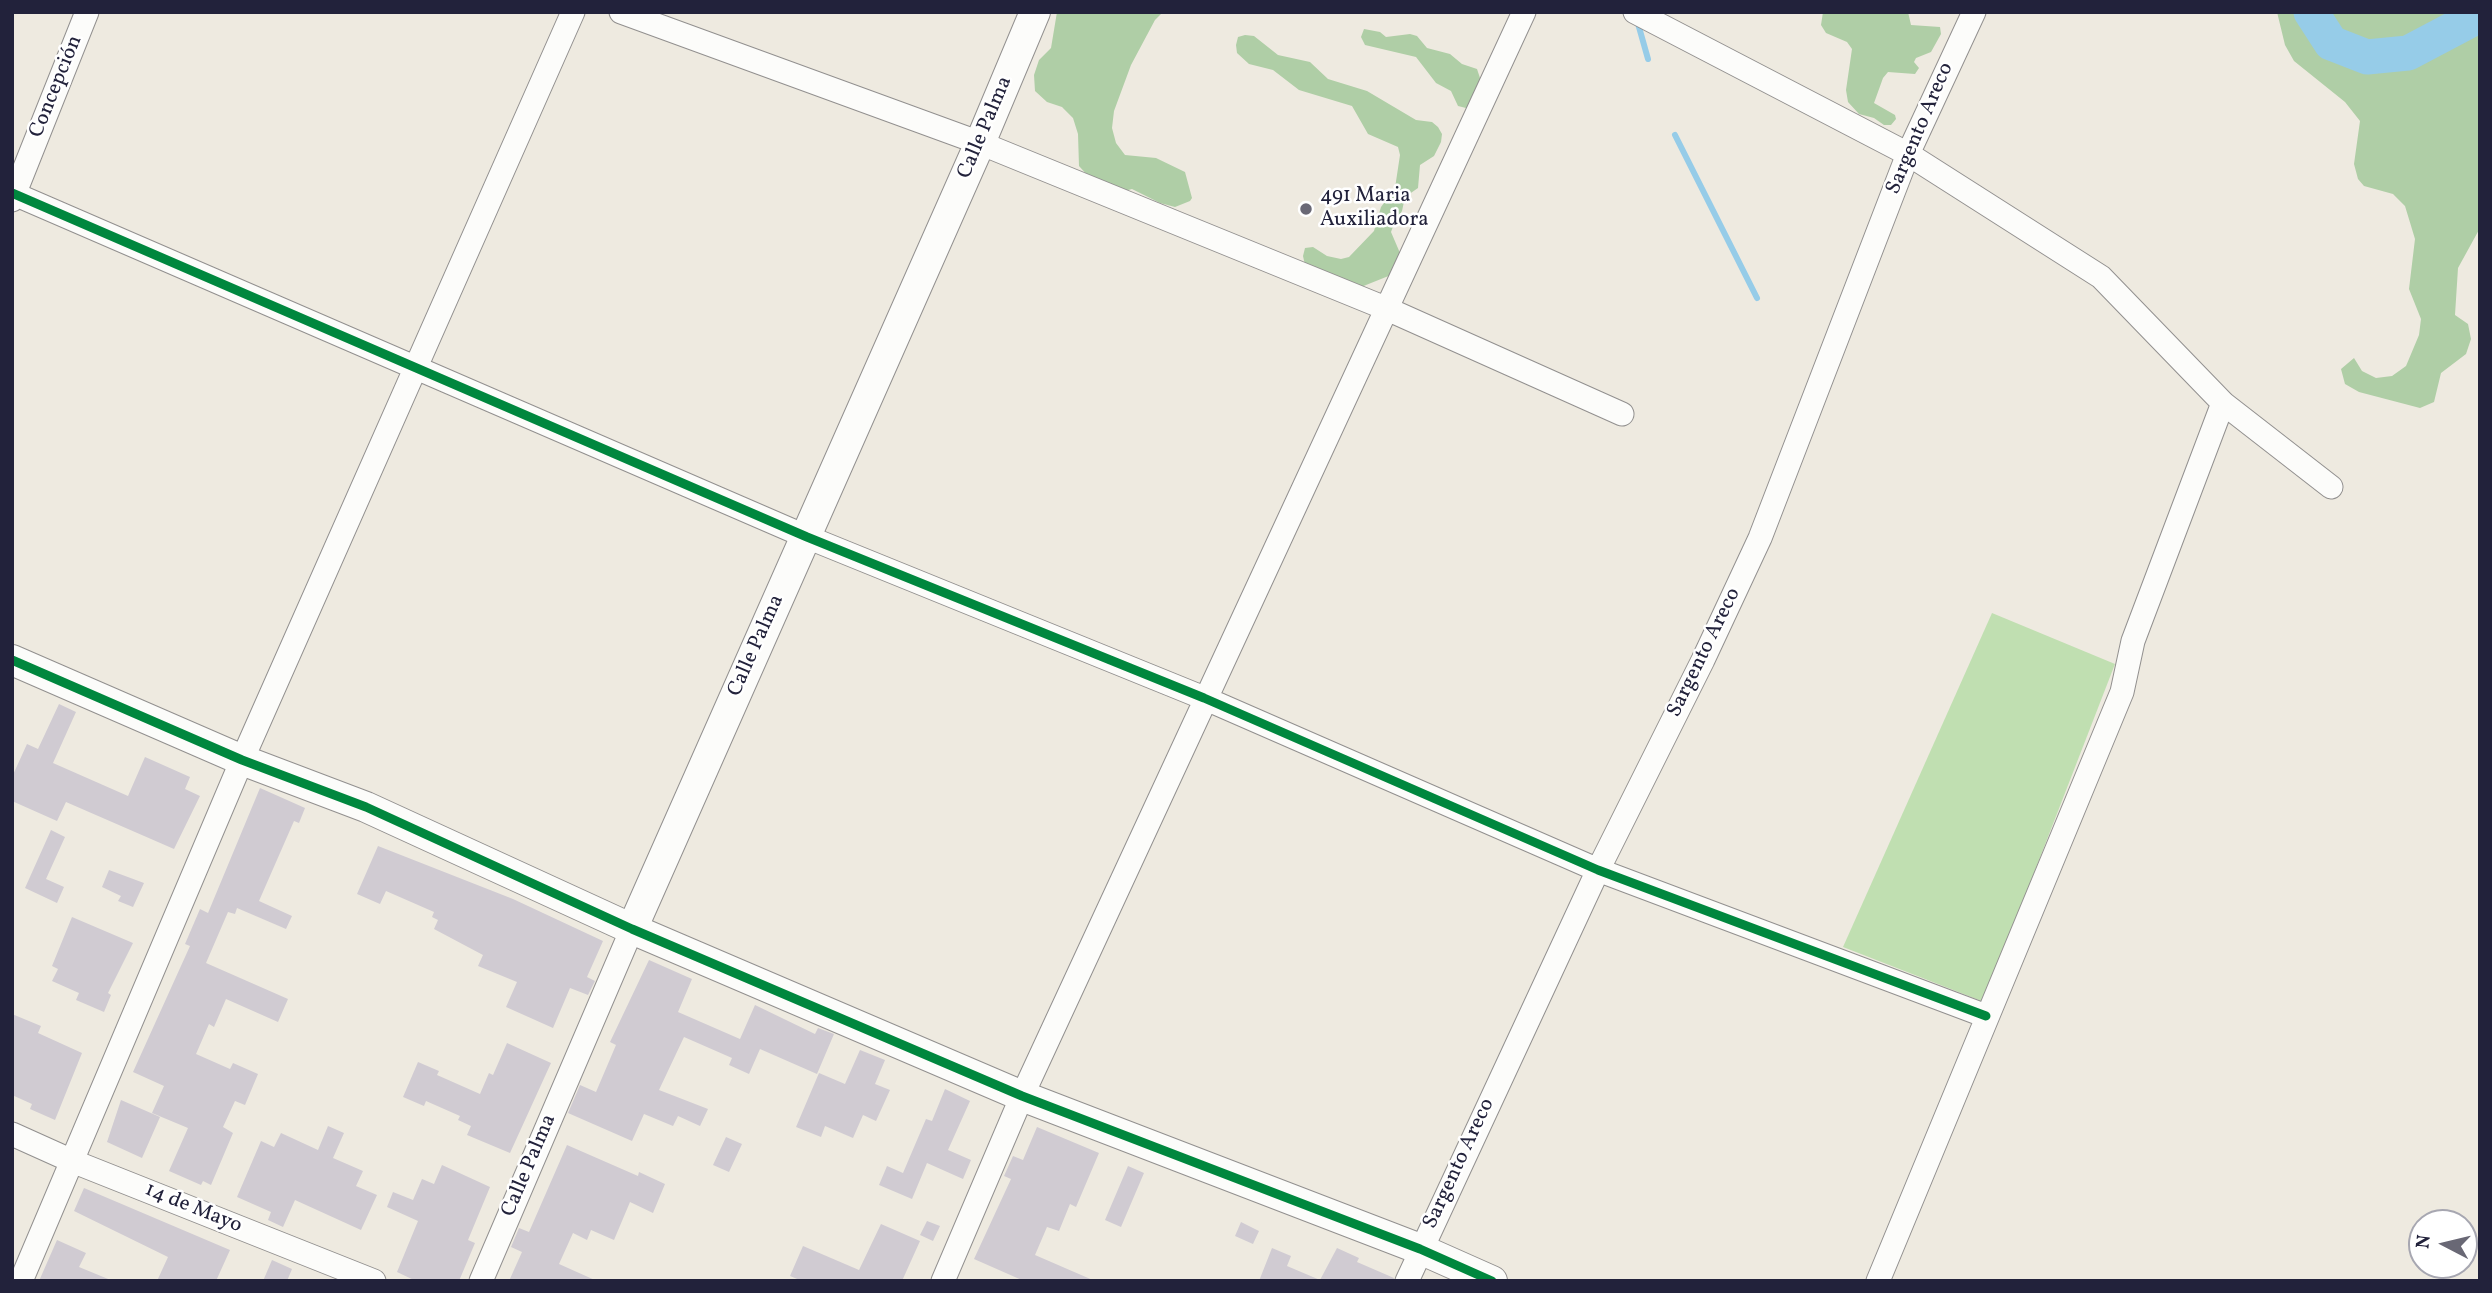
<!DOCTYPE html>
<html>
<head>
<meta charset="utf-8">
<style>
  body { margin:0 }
  #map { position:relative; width:2492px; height:1293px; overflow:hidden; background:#eeeae0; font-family:Vollkorn,serif }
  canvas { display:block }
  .frame { position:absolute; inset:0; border:14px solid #22223b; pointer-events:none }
  .north { position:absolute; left:2408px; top:1209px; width:70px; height:70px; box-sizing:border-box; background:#fff; border:2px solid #a7a7b1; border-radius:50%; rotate:277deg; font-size:19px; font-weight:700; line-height:28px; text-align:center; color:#22223b }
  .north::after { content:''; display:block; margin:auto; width:24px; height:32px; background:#696875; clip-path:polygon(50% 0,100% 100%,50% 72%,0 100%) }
</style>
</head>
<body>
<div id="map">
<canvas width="2492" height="1293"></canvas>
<div class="frame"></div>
<div class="north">N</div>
</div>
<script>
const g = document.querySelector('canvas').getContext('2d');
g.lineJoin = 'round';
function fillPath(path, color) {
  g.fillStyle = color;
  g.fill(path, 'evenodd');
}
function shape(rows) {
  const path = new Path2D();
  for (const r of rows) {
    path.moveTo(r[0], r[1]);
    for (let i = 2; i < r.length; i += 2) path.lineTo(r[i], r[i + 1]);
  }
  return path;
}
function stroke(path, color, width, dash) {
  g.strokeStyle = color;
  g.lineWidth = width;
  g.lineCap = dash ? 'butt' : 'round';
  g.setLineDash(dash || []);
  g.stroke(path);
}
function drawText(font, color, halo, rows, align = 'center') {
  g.font = font + ' Vollkorn,serif';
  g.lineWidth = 5;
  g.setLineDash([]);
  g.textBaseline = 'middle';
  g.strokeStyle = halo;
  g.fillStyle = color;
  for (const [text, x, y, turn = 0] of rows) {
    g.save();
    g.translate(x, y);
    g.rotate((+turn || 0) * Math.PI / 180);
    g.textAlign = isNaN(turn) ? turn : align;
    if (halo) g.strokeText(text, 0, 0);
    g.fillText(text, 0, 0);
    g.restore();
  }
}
const green = shape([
  [1992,613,2115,664,1984,1002,1843,947]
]);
const forest = shape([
  [1057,12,1163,12,1155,20,1131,65,1114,111,1112,128,1116,143,1125,155,1156,158,1185,172,1192,198,1190,201,1175,207,1160,203,1132,189,1117,193,1100,189,1079,166,1078,134,1073,118,1062,107,1047,102,1035,91,1034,75,1039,60,1051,48],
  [1823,12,1908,12,1911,25,1940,27,1941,34,1931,52,1916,58,1914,62,1919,68,1915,74,1888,72,1883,78,1874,103,1895,115,1896,119,1891,125,1884,125,1874,118,1859,114,1848,102,1846,90,1852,49,1847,42,1826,33,1821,25],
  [2277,12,2480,12,2480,228,2458,268,2455,315,2468,324,2471,339,2466,354,2441,373,2434,402,2420,408,2359,392,2345,384,2341,369,2354,358,2362,371,2376,378,2392,376,2406,366,2419,335,2421,319,2409,289,2415,239,2405,206,2393,194,2364,186,2358,179,2354,164,2360,121,2345,102,2294,61,2285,45],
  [1364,29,1380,32,1386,37,1410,34,1417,36,1427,48,1450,54,1462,64,1477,69,1482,84,1473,105,1466,108,1458,106,1451,91,1436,83,1416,57,1365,45,1361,37],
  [1245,35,1254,36,1278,55,1310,62,1328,79,1367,91,1416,120,1432,122,1438,127,1442,134,1441,142,1434,156,1420,165,1418,188,1405,197,1402,211,1394,224,1391,232,1400,253,1391,275,1361,287,1305,265,1303,256,1305,248,1313,247,1327,256,1341,259,1349,257,1374,231,1381,207,1395,188,1400,155,1398,147,1368,134,1352,106,1299,90,1273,70,1249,64,1237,53,1236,45,1238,37]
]);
const stream = shape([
  [1637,20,1648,59],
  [1675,135,1757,298]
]);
const river = shape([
  [2311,12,2331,43,2367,57,2408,53,2480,15]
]);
const building = shape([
  [59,704,76,712,53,763,128,796,145,757,190,777,185,789,200,796,174,849,66,802,57,821,12,801,12,777,27,744,38,749],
  [260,788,305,808,299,823,294,821,259,901,292,916,286,929,237,908,235,914,228,912,206,963,288,999,278,1022,226,999,214,1027,209,1024,196,1054,230,1069,233,1063,258,1074,245,1105,235,1101,223,1127,233,1133,211,1185,203,1181,201,1185,169,1171,188,1128,152,1113,164,1086,133,1072,190,946,185,944,200,909,208,913],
  [51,830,65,837,46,879,64,887,57,903,25,888],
  [378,846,513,899,603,941,587,977,595,981,588,995,570,988,553,1028,506,1007,517,982,478,966,483,955,434,929,438,920,432,917,434,912,386,891,380,904,357,894],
  [109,870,144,883,133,907,118,901,121,896,102,887],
  [72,917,133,943,108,993,111,995,104,1012,76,1000,79,993,52,981,58,969,52,966],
  [649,960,692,979,678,1012,740,1039,755,1005,815,1034,818,1028,834,1034,817,1074,760,1049,749,1074,729,1065,732,1058,684,1037,659,1090,708,1109,700,1126,678,1116,673,1126,644,1114,632,1141,568,1113,580,1085,596,1092,616,1045,610,1042],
  [12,1014,41,1026,38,1033,82,1053,55,1120,30,1109,32,1104,12,1095],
  [507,1043,551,1063,510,1153,467,1135,471,1126,458,1120,460,1116,426,1101,424,1106,403,1097,418,1062,439,1071,437,1075,480,1094,489,1073,493,1075],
  [860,1050,885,1060,875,1084,890,1090,876,1121,863,1115,853,1138,825,1126,821,1137,796,1127,819,1073,845,1084],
  [945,1089,970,1101,948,1150,971,1160,963,1179,927,1163,912,1199,879,1185,887,1166,903,1173,926,1119,932,1121],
  [121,1100,160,1117,142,1158,107,1142],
  [328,1126,344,1133,333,1158,363,1171,356,1186,377,1195,361,1230,295,1200,283,1227,268,1220,271,1212,237,1197,261,1141,274,1147,281,1133,318,1150],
  [1037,1127,1099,1153,1076,1207,1070,1204,1059,1231,1047,1227,1035,1255,1095,1281,1024,1281,974,1259,1011,1179,1004,1176,1013,1156,1023,1160],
  [726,1137,742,1144,729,1172,713,1165],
  [567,1145,638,1176,639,1172,665,1184,653,1213,630,1202,614,1240,591,1230,587,1240,573,1233,559,1264,597,1281,509,1281,522,1252,511,1247,519,1228,529,1232],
  [442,1165,490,1187,468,1240,475,1243,459,1281,416,1281,397,1272,418,1221,387,1207,393,1192,413,1200,422,1179,434,1184],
  [1128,1166,1144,1173,1121,1227,1105,1220],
  [84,1188,230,1250,216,1281,157,1281,168,1257,74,1211],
  [927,1221,940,1226,933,1241,920,1235],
  [1241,1222,1259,1231,1253,1244,1235,1236],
  [881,1224,920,1241,902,1281,802,1281,790,1276,803,1246,859,1270],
  [57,1240,86,1253,79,1267,113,1281,39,1281],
  [1272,1248,1291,1256,1287,1266,1320,1280,1337,1248,1359,1258,1357,1262,1394,1278,1393,1281,1259,1281],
  [272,1260,292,1269,287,1281,263,1281]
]);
const minor = shape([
  [621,12,980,143,1385,308,1622,414],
  [1635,12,1908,154,2101,277,2223,403,2331,487],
  [12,193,807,537,1204,698,1598,870,1986,1016],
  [12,200,87,12],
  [12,1134,72,1161,374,1281],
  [21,1281,242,760,573,12],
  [481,1281,632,929],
  [943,1281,1022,1096,1524,12],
  [1407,1281,1598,870,1703,660,1760,538,1908,154,1974,12],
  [1878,1281,2122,692,2133,641,2223,403]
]);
const tertiary = shape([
  [12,660,242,760,366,807,632,929,1022,1096,1420,1249,1492,1281],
  [632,929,980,143,1035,12]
]);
const cycleway = shape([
  [12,193,807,537,1204,698,1598,870,1986,1016],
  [12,660,242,760,366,807,632,929,1022,1096,1420,1249,1492,1281]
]);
const markers = [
  [1306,209,7,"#696875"]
];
const streetNames = [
  ["Concepción",57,87,-68],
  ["Calle Palma",986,128,-67],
  ["Sargento Areco",1921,129,-67],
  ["Calle Palma",757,646,-66],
  ["Sargento Areco",1705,653,-64],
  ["Sargento Areco",1460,1164,-65],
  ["Calle Palma",530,1166,-67],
  ["14 de Mayo",193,1209,22]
];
const poiNames = [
  ["491 Maria",1320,197],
  ["Auxiliadora",1320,221]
];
fillPath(green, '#c0dfb1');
fillPath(forest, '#afcea6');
stroke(stream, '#96cce8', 6);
stroke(river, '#96cce8', 35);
fillPath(building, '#d0cbd2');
stroke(minor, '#92908f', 25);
stroke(tertiary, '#92908f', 32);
stroke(minor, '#fcfcfa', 23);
stroke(tertiary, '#fcfcfa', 30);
stroke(cycleway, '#00873e', 9);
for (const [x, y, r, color] of markers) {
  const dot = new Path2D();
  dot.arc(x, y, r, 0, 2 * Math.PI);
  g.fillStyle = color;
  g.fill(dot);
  stroke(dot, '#fff', 2.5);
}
drawText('21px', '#22223b', '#fff', streetNames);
drawText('21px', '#22223b', '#fff', poiNames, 'left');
</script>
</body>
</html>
